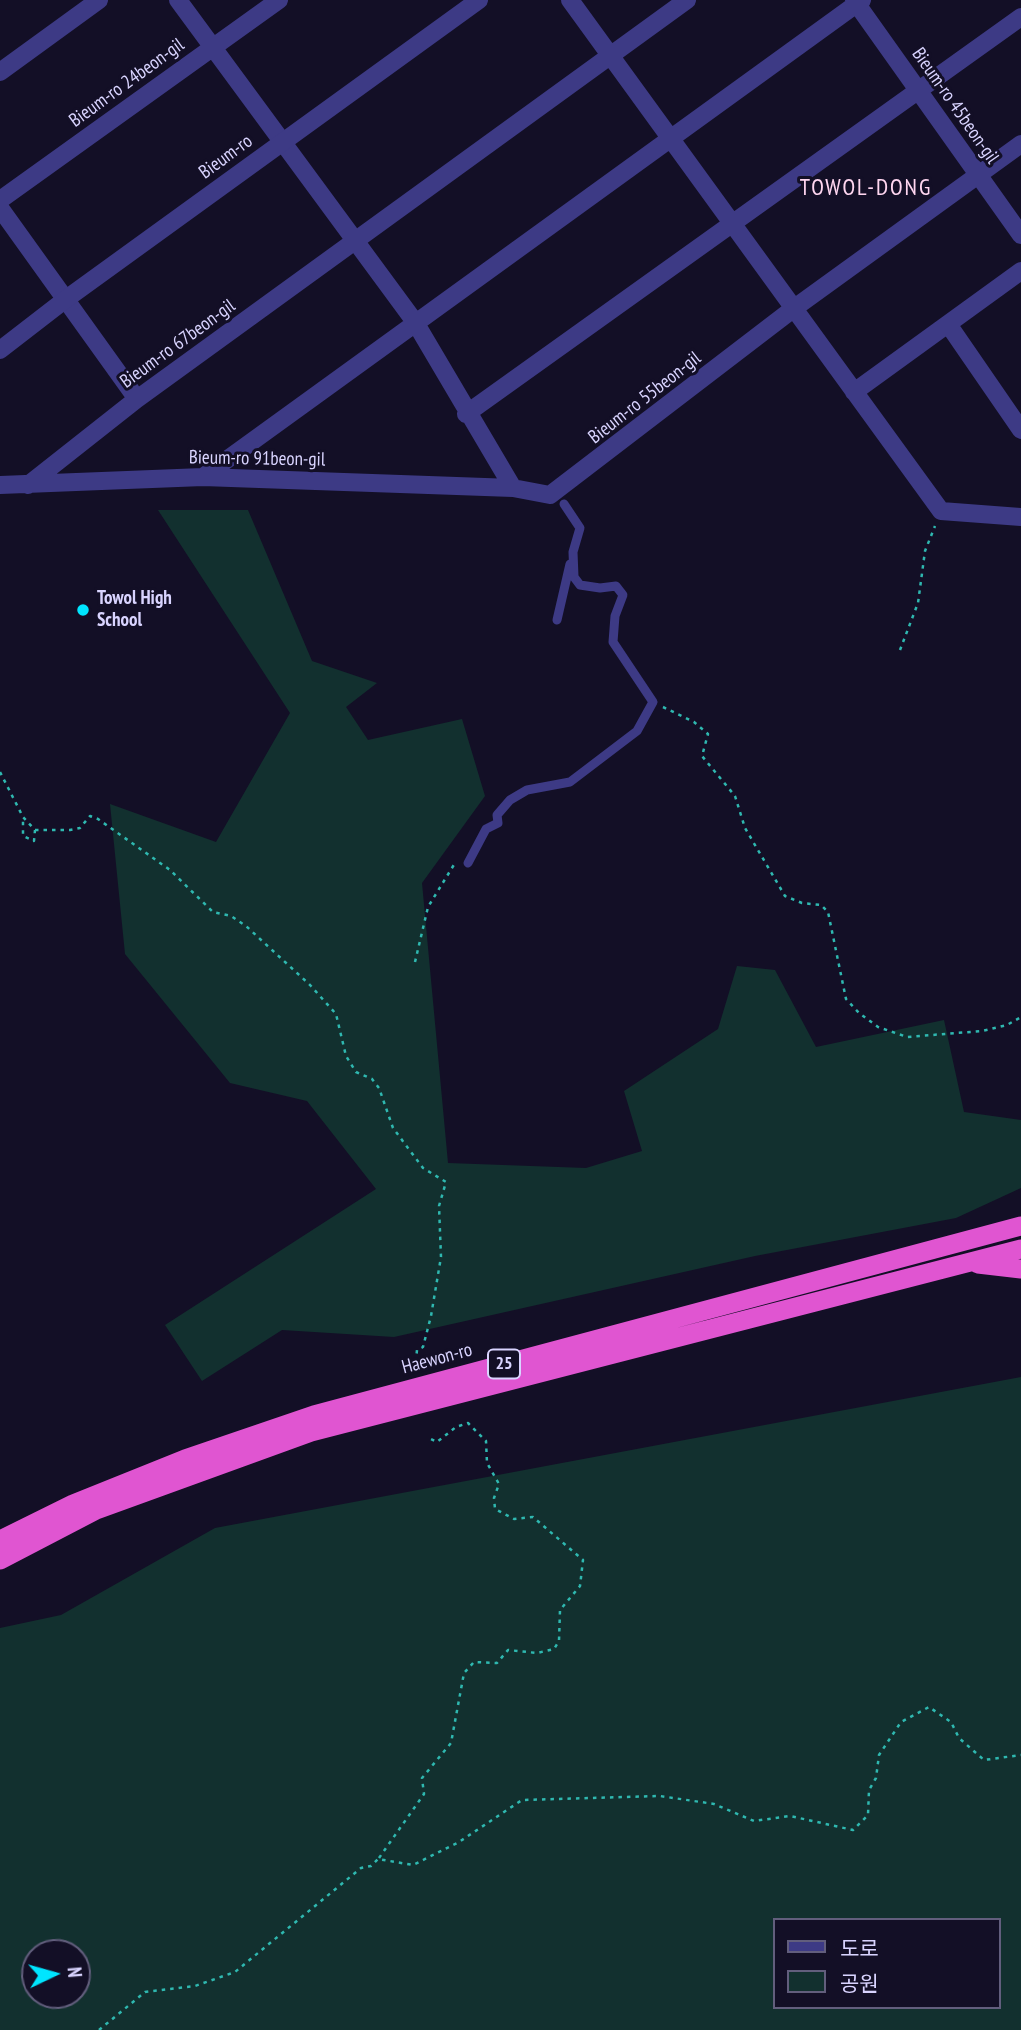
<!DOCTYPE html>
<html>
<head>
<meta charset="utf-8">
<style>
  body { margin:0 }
  #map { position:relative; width:1021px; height:2030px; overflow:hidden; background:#130f26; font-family:"PT Sans Narrow","Noto Sans KR",sans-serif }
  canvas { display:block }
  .legend { position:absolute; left:773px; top:1918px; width:228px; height:91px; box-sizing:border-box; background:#130f26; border:2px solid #625e7d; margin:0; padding:9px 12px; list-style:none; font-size:21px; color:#d9d4ff }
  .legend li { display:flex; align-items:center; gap:14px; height:35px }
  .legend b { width:35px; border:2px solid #625e7d }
  .north { position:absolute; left:21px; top:1939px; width:70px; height:70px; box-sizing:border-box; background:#130f26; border:2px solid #625e7d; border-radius:50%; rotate:85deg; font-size:19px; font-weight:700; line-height:28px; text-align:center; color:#d9d4ff }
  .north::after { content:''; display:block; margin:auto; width:24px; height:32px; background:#00e5ff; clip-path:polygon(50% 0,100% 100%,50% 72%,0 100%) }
</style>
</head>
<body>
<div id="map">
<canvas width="1021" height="2030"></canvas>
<ul class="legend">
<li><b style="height:9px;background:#3d3a85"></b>도로</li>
<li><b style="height:19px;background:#12302f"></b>공원</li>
</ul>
<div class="north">N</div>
</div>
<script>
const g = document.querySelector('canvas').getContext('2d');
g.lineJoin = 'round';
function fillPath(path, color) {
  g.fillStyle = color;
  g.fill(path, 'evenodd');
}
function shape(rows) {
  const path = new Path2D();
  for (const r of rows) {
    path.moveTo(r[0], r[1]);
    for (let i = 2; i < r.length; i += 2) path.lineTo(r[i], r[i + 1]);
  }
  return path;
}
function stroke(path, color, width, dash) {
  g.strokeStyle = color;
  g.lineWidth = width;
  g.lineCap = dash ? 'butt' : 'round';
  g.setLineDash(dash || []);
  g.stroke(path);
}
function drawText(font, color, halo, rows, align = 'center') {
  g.font = font + ' "PT Sans Narrow",sans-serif';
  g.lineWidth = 6;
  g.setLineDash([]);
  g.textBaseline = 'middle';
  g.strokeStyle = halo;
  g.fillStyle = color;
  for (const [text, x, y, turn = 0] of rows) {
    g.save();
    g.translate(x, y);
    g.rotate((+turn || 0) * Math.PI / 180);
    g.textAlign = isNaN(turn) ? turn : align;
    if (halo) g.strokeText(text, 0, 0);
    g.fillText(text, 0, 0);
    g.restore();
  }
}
const green = shape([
  [158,510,248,510,312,661,377,683,346,707,368,740,462,719,485,796,422,883,448,1163,586,1168,642,1151,624,1091,718,1029,737,966,775,970,816,1047,944,1020,964,1112,1021,1120,1021,1188,956,1218,755,1256,394,1337,282,1330,202,1381,165,1325,376,1189,307,1101,230,1083,125,954,110,804,216,842,290,713],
  [1021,1377,1021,2030,0,2030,0,1628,61,1615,215,1528],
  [774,1920,998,1920,998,2007,774,2007],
  [35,1953,77,1953,77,1995,35,1995]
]);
const path = shape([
  [900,650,918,603,925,551,935,526],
  [663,707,694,722,708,734,702,756,735,796,745,828,785,896,802,903,821,905,828,912,846,999,859,1013,878,1027,907,1037,982,1031,1007,1025,1021,1017],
  [0,772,23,817,35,830,34,841,23,836,23,817],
  [35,830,70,830,80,828,90,816,98,819,170,870,213,912,231,916,246,926,310,985,336,1014,346,1056,356,1072,372,1079,379,1088,393,1128,423,1168,446,1182,439,1206,441,1257,431,1316,423,1347,417,1350,415,1369],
  [415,962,428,907,455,863],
  [379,1858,424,1794,422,1778,451,1743,464,1673,474,1662,497,1663,508,1650,537,1653,554,1649,559,1641,560,1610,580,1586,583,1560,533,1517,514,1519,495,1509,494,1498,499,1484,487,1463,486,1441,468,1423,456,1427,437,1442,427,1437],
  [99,2030,145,1992,195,1986,235,1972,361,1868,371,1866,378,1859,413,1865,459,1842,522,1800,660,1796,714,1804,754,1821,790,1816,853,1830,868,1815,869,1790,876,1778,879,1755,901,1722,929,1707,951,1722,959,1738,984,1760,1021,1755]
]);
const service = shape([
  [557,620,570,564],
  [468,863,486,829,498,823,497,815,510,800,527,790,570,782,637,731,653,702,613,642,615,616,623,595,616,586,600,588,580,585,574,577,573,552,580,528,564,504]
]);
const minor = shape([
  [178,0,415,322,513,488],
  [570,0,941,511,1021,517],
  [854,0,1021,235],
  [0,72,99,0],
  [0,200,279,0],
  [0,208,137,399],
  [948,324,1021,430],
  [854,392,1021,271],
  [466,414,1021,17],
  [203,477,862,0],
  [0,485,203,477,513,488,550,495,793,309,1021,144],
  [28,485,137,399,687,0]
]);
const tertiary = shape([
  [0,350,66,299,479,0]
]);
const trunk = shape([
  [978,1264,1021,1269],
  [0,1540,73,1504,185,1459,314,1415,1021,1226],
  [0,1560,96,1510,311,1432,1021,1249]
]);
const markers = [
  [83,610,7,"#00e5ff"]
];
const shields = [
  [504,1364,32]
];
const shieldNames = [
  ["25",504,1364]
];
const streetNames = [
  ["Bieum-ro 24beon-gil",127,83,-36],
  ["Bieum-ro 45beon-gil",955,106,55],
  ["Bieum-ro",226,157,-36],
  ["Bieum-ro 67beon-gil",178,344,-36],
  ["Bieum-ro 55beon-gil",645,398,-38],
  ["Bieum-ro 91beon-gil",257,459,1],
  ["Haewon-ro",437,1359,-15]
];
const poiNames = [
  ["Towol High",97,599],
  ["School",97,621]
];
const quarterNames = [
  ["TOWOL-DONG",866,188]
];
fillPath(green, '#12302f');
stroke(path, '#2fb8b0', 2.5, [3.5, 5]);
stroke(service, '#3d3a85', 9);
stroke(minor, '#3d3a85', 18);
stroke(tertiary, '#3d3a85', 18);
stroke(trunk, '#e055d1', 19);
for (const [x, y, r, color] of markers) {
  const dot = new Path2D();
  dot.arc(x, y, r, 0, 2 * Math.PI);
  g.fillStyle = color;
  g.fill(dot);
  stroke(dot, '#130f26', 2.5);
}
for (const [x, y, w] of shields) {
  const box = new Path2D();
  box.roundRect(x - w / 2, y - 14.5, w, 29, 5);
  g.fillStyle = '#130f26';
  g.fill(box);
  stroke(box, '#d9d4ff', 2);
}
drawText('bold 18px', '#d9d4ff', null, shieldNames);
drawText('19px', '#d9d4ff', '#130f26', streetNames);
drawText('bold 19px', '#d9d4ff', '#130f26', poiNames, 'left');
g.letterSpacing = '2px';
drawText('23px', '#ffd6f0', '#130f26', quarterNames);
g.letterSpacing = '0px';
</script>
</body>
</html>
